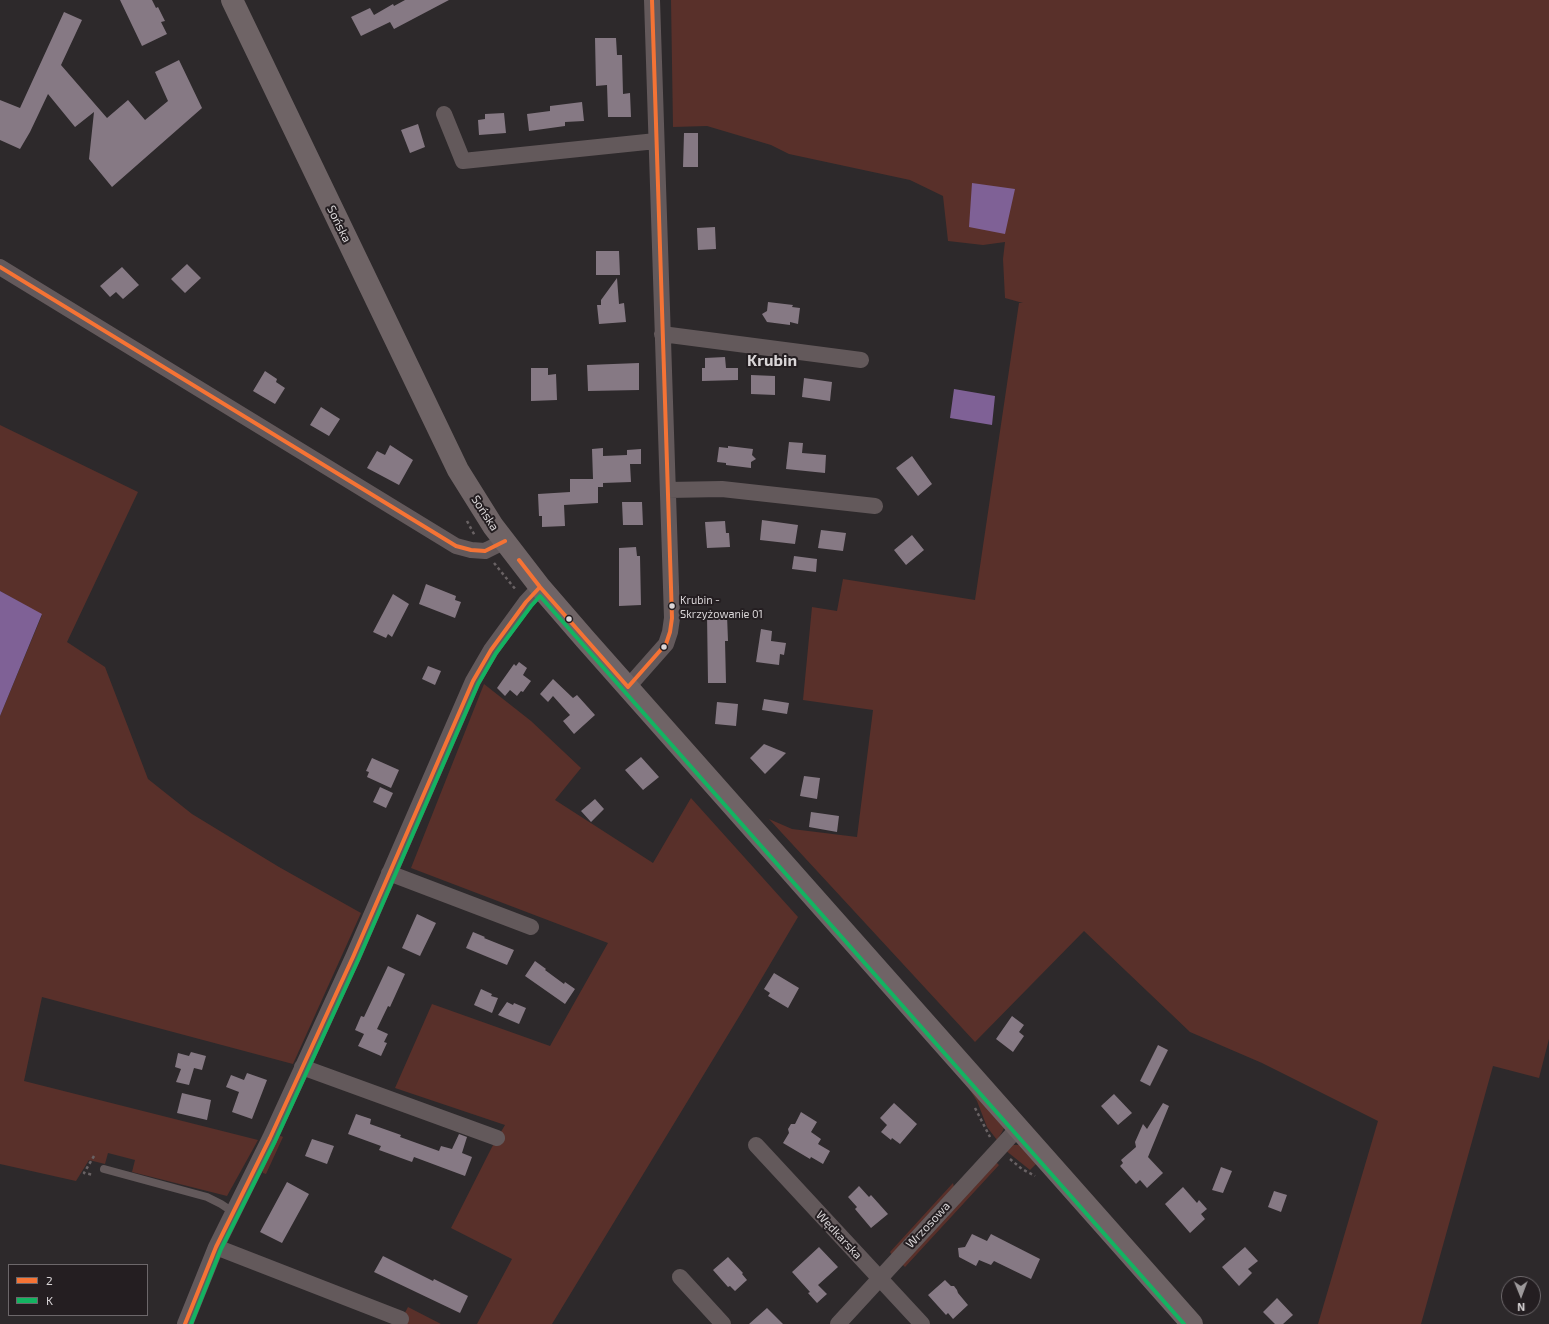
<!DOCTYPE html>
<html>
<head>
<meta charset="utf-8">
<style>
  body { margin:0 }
  #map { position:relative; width:1549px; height:1324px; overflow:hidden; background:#2d292b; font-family:"Exo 2",sans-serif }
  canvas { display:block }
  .legend { position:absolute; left:8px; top:1264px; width:140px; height:52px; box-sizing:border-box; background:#241e21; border:1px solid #6c676a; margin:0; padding:5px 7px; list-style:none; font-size:12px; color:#d9d5d7 }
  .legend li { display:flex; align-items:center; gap:8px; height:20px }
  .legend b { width:20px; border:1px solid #6c676a }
  .north { position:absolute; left:1501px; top:1276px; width:40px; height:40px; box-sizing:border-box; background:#241e21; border:1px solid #6c676a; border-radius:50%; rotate:179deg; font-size:11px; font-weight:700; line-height:16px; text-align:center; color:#d9d5d7 }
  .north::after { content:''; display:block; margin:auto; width:14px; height:18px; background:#9d999b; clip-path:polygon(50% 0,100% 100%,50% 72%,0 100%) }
</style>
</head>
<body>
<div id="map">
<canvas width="1549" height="1324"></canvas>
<ul class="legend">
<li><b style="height:5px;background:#f57335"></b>2</li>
<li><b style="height:5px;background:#13b361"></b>K</li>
</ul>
<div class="north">N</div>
</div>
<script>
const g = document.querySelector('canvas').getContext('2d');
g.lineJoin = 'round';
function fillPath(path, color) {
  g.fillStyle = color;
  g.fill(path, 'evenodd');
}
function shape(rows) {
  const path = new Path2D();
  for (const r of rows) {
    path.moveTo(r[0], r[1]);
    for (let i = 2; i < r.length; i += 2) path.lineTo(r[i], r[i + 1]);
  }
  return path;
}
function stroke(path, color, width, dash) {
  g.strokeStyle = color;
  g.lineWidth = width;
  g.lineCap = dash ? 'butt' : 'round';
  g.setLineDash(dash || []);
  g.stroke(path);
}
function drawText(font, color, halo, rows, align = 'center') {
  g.font = font + ' "Exo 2",sans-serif';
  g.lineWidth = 4;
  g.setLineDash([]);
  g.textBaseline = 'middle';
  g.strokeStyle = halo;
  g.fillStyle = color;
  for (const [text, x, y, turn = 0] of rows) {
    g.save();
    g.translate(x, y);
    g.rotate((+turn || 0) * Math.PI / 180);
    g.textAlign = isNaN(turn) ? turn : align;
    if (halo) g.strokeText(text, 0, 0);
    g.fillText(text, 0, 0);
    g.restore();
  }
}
const green = shape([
  [671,0,1549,0,1549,1039,1539,1078,1493,1066,1421,1324,1318,1324,1378,1121,1262,1063,1190,1032,1084,931,975,1042,769,819,792,829,857,837,873,710,803,700,812,607,837,611,843,579,975,600,1019,303,1023,303,1005,298,1003,259,1005,242,983,245,948,241,943,196,910,180,789,154,771,145,707,126,673,127],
  [0,425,138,492,67,642,105,667,148,779,192,814,279,867,361,913,293,1064,42,997,24,1081,258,1140,227,1196,132,1172,135,1160,108,1153,105,1164,89,1160,76,1181,0,1164,0,716,42,615,0,591],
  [484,684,531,721,581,768,555,800,653,863,691,798,798,917,740,1015,552,1324,477,1324,512,1259,451,1228,492,1147,505,1125,395,1088,432,1004,550,1046,608,943,411,868],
  [968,1087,1003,1123,1004,1128,1002,1132,997,1140,987,1127,977,1101],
  [281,1136,283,1137,266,1174,263,1173,262,1170,278,1137],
  [1013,1145,1021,1145,1037,1163,1030,1170,1005,1150],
  [996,1162,999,1165,905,1267,902,1264],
  [953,1183,954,1187,892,1255,890,1252],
  [408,1307,441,1324,399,1324]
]);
const water = shape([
  [972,183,1015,189,1005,234,969,227],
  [954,389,995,396,992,425,950,418],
  [0,591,42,614,0,716]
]);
const building = shape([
  [120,0,152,0,156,8,158,7,165,21,161,22,167,34,142,46],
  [405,0,449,0,394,29,390,22,361,36,351,17,370,8,374,15,393,4,394,6],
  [64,12,82,20,61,65,107,118,128,100,145,120,168,101,155,72,179,60,202,108,112,187,89,159,94,112,75,127,48,94,30,132,20,149,0,140,0,100,20,108],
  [595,38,616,38,617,55,622,55,623,94,630,93,631,117,608,117,607,85,596,86],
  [582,102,584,121,565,122,565,126,529,131,527,114,550,111,550,106],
  [504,113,506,133,479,135,478,120,485,119,485,114],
  [418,124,425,147,410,153,401,130],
  [684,133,698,133,698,167,683,167],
  [715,227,716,249,698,250,697,228],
  [596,251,619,251,620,275,596,275],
  [187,264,201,278,185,293,171,279],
  [122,267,139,285,123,299,116,292,110,297,100,286],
  [617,278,619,304,624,303,626,322,599,324,597,305,601,305,601,300],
  [768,302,793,305,792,307,800,308,798,324,790,322,790,325,767,322,762,314,767,311],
  [725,357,726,368,738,368,738,380,702,381,702,368,705,368,705,358],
  [639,363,639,390,588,391,587,365],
  [531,368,548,368,548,375,556,374,557,400,531,401],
  [265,371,277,379,276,382,285,388,275,404,253,391],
  [751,375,775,376,775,395,751,394],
  [804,378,832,382,830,401,802,397],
  [321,407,340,419,329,436,310,425],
  [789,442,803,443,802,453,826,455,825,473,786,469],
  [390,445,413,460,399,485,367,468,377,451,385,455],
  [728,446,753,449,752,455,756,459,751,462,751,468,726,465,726,463,717,462,719,447,728,448],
  [603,448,603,456,627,455,627,450,641,449,641,464,630,464,631,482,603,483,603,487,598,487,598,503,564,505,565,526,542,527,542,516,539,516,538,494,570,492,570,479,593,479,592,449],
  [912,456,932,484,918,496,896,468],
  [622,502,642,502,643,525,623,525],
  [762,520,798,525,795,544,760,540],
  [725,521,726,533,729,533,730,547,707,548,705,522],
  [821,530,846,533,843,551,818,548],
  [912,535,924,550,906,565,894,550],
  [636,547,637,556,640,556,641,605,619,606,619,548],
  [794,556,817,559,816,572,792,569],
  [426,584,456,596,455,600,461,602,455,618,419,604],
  [393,594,409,604,392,637,388,634,386,638,373,632],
  [707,615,727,615,728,641,725,641,726,683,708,683],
  [761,629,772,631,771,641,786,643,784,655,780,654,779,665,756,662],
  [519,662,527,668,523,675,531,681,523,692,521,691,517,696,510,690,505,696,497,688,514,664,516,666],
  [428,666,441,671,435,685,422,679],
  [553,679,573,698,577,695,595,715,574,734,563,721,570,715,553,696,548,702,540,694],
  [764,699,789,703,787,714,762,710],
  [717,702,738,704,736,726,715,724],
  [764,744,786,753,765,774,750,758],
  [641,757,659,777,643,790,625,770],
  [372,758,399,770,391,788,367,777,369,772,366,771],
  [804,776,820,778,817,799,800,796],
  [380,787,393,793,386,808,373,802],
  [595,799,604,809,591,822,581,811],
  [811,812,839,816,837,832,809,827],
  [417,914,436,923,420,956,402,948],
  [473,932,485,937,484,938,514,950,507,965,466,948],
  [535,961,546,969,545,970,564,984,565,982,575,989,565,1004,525,976],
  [388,966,405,974,390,1007,388,1006,377,1029,388,1034,384,1042,387,1043,381,1056,358,1046,364,1034,355,1030,361,1016,364,1017],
  [774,973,799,988,788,1008,768,996,770,993,764,989],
  [481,989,492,994,491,996,498,998,492,1013,474,1005],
  [507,1002,513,1005,514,1003,526,1008,519,1024,498,1015],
  [1012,1016,1024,1025,1019,1032,1024,1036,1013,1052,996,1039],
  [1158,1045,1168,1050,1150,1086,1140,1081],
  [191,1052,206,1056,202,1070,194,1068,189,1085,176,1082,181,1069,175,1067,178,1053,189,1056],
  [247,1073,267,1080,252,1119,232,1112,239,1092,226,1087,231,1075,244,1080],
  [182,1093,211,1100,207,1120,177,1113],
  [1114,1094,1132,1113,1118,1125,1101,1106],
  [894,1103,917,1124,900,1144,892,1138,891,1140,881,1132,887,1125,880,1118],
  [1163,1103,1169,1106,1148,1157,1163,1173,1147,1188,1140,1180,1136,1184,1120,1166,1123,1163,1121,1160,1136,1147,1135,1142,1143,1124,1147,1129],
  [801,1112,817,1122,811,1132,821,1139,818,1144,830,1151,823,1164,811,1157,810,1159,783,1143,789,1133,788,1129,791,1124,795,1124],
  [356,1114,371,1119,370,1124,401,1135,400,1137,439,1151,441,1146,452,1149,459,1134,467,1137,462,1153,472,1157,465,1176,414,1157,412,1162,379,1150,381,1146,348,1134],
  [312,1139,334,1146,327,1164,305,1156],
  [1221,1167,1232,1171,1223,1193,1212,1190],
  [287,1182,309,1194,282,1243,260,1232],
  [859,1186,869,1197,871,1195,888,1214,871,1228,855,1209,857,1207,848,1197],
  [1183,1187,1197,1203,1199,1200,1207,1209,1201,1214,1205,1219,1190,1233,1165,1204],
  [1274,1191,1287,1195,1281,1212,1268,1207],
  [972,1234,987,1241,991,1234,1040,1259,1031,1279,994,1261,991,1265,979,1260,976,1266,959,1257,958,1248,965,1247],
  [819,1247,838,1267,818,1285,827,1294,817,1303,808,1293,810,1292,792,1272],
  [1245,1247,1258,1261,1248,1269,1252,1273,1239,1286,1222,1267],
  [383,1256,433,1281,434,1279,468,1296,460,1313,374,1272],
  [728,1257,743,1273,742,1274,747,1280,735,1291,730,1286,728,1287,713,1270],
  [945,1280,951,1286,954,1286,957,1290,958,1293,968,1305,953,1319,948,1313,946,1315,928,1295],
  [1277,1298,1293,1315,1283,1324,1275,1324,1263,1312],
  [767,1308,783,1324,749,1324]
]);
const path = shape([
  [467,521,475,536],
  [494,563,516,590],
  [975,1108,990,1137],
  [94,1156,84,1173,94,1175],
  [1010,1159,1022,1169,1035,1176]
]);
const lane = shape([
  [104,1169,207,1197,221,1204,233,1212]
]);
const street = shape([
  [444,114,463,161,656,141],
  [0,267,456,546,471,550,485,551,505,541],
  [662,334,861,360],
  [668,490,722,489,875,506],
  [628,687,666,644,670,632,672,618,652,0],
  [389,873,531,927],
  [302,1067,497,1138],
  [756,1145,922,1324],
  [216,1247,401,1319],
  [680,1277,723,1324],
  [185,1324,216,1247,270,1138,353,957,473,681,491,650,526,602,540,587],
  [838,1324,1019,1127]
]);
const secondary = shape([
  [232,0,458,470,493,526,540,587,585,639,1192,1324]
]);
const bus1 = shape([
  [0,267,456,546,471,550,485,551,505,541],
  [519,560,540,587,628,687],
  [628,687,666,644,670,632,672,618,652,0],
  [185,1324,216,1247,270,1138,353,957,473,681,491,650,526,602,540,587]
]);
const bus2 = shape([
  [191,1324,221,1249,275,1141,358,960,478,684,496,653,531,606,540,596,1184,1324]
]);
const markers = [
  [672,606,3.5,"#d9d5d7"],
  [569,619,3.5,"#d9d5d7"],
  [664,647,3.5,"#d9d5d7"]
];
const busNames = [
  ["Krubin -",680,600],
  ["Skrzyżowanie 01",680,614]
];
const streetNames = [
  ["Sońska",339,224,64],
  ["Sońska",485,513,57],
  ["Wrzosowa",928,1225,-47],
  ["Wędkarska",839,1235,47]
];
const districtNames = [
  ["Krubin",772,361]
];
fillPath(green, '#59302a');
fillPath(water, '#7f6196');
fillPath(building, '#867984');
stroke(path, '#696264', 2.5, [3, 3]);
stroke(lane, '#63595b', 8);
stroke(street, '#63595b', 16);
stroke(secondary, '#6f6466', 22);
stroke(bus1, '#f57335', 4);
stroke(bus2, '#13b361', 4);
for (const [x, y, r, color] of markers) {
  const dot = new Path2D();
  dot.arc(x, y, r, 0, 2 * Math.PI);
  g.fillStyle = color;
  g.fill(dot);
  stroke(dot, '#241e21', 1.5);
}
drawText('11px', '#d9d5d7', '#241e21', busNames, 'left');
drawText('12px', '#d9d5d7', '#241e21', streetNames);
drawText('bold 16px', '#d9d5d7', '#241e21', districtNames);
</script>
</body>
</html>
